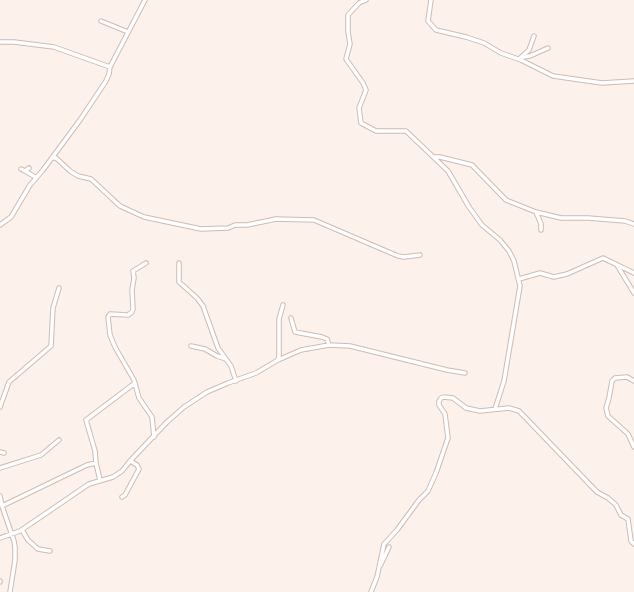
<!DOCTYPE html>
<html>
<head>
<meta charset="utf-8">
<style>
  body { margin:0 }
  canvas { display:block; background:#fcf2eb }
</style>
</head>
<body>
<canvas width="634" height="592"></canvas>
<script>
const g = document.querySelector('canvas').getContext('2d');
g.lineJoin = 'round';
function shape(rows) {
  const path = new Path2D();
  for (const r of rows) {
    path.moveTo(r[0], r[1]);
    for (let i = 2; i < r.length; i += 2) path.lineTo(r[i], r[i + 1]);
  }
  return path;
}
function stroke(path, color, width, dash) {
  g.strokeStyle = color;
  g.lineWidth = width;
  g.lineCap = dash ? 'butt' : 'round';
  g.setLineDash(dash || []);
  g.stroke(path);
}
const minor = shape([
  [366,0,359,3,348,15,348,32,350,44,346,59,363,83,366,90,359,108,361,123,376,131,406,131,448,171,469,207,482,225,500,240,509,251,514,261,520,286,504,381,495,409],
  [431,0,428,21,436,30,466,37,484,43,501,53,521,60,553,76,602,83,634,81],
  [101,21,128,32],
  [0,42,14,42,54,47,110,67],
  [523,57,530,56,548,48],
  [519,59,529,50,534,36],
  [434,157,440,157,472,165,506,200,536,212,561,218,588,218,625,221,634,224],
  [52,158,56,158,70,171,78,176,91,179,120,206,144,217,201,229,228,228,235,225,247,225,276,219,314,220,398,256,404,257,420,255],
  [21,169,25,171,29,168],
  [25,171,35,177],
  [536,212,541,224,541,230],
  [0,225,11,217,30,185,43,170,80,120,106,81,109,74,110,67,145,0],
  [146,263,133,271,134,278,132,290,133,309,132,312,128,315,110,314,108,317,110,335,115,347,134,380,139,398,152,417,154,437],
  [179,263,179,282,197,298,203,306,218,348,231,366,236,381],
  [617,265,634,293],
  [519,279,540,273,554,277,567,274,603,258,634,273],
  [291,318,295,332,322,337,327,339,329,345],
  [191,346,205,349,217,356,226,359],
  [278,360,279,356,279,319,283,305],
  [634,381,627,377,615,378,612,381,609,398,606,408,608,416,628,434,634,447],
  [0,407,9,382,51,346,53,308,59,288],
  [0,452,4,453],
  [0,468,41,455,59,440],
  [100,480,96,463,95,451,86,420,135,383],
  [0,496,2,506,14,541,15,547,15,560,10,592],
  [122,497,125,495,139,469,137,465,130,461],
  [2,506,87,465,96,463],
  [22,530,28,540,38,549,50,551],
  [0,538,20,531,89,484,113,477,122,471,130,461,167,422,184,407,207,392,228,383,256,373,278,360,301,350,329,345,350,346,447,370,465,373],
  [380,566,389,547],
  [0,581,0,582],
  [371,592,377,577,384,544,397,530,419,500,428,491,436,473,448,438,445,414,439,405,439,401,441,398,444,397,453,398,466,408,480,411,509,408,519,411,597,492,608,498,616,505,621,515,628,519,631,541,634,544]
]);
stroke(minor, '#d0bbb3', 5.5);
stroke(minor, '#fff', 3.5);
</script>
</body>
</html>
